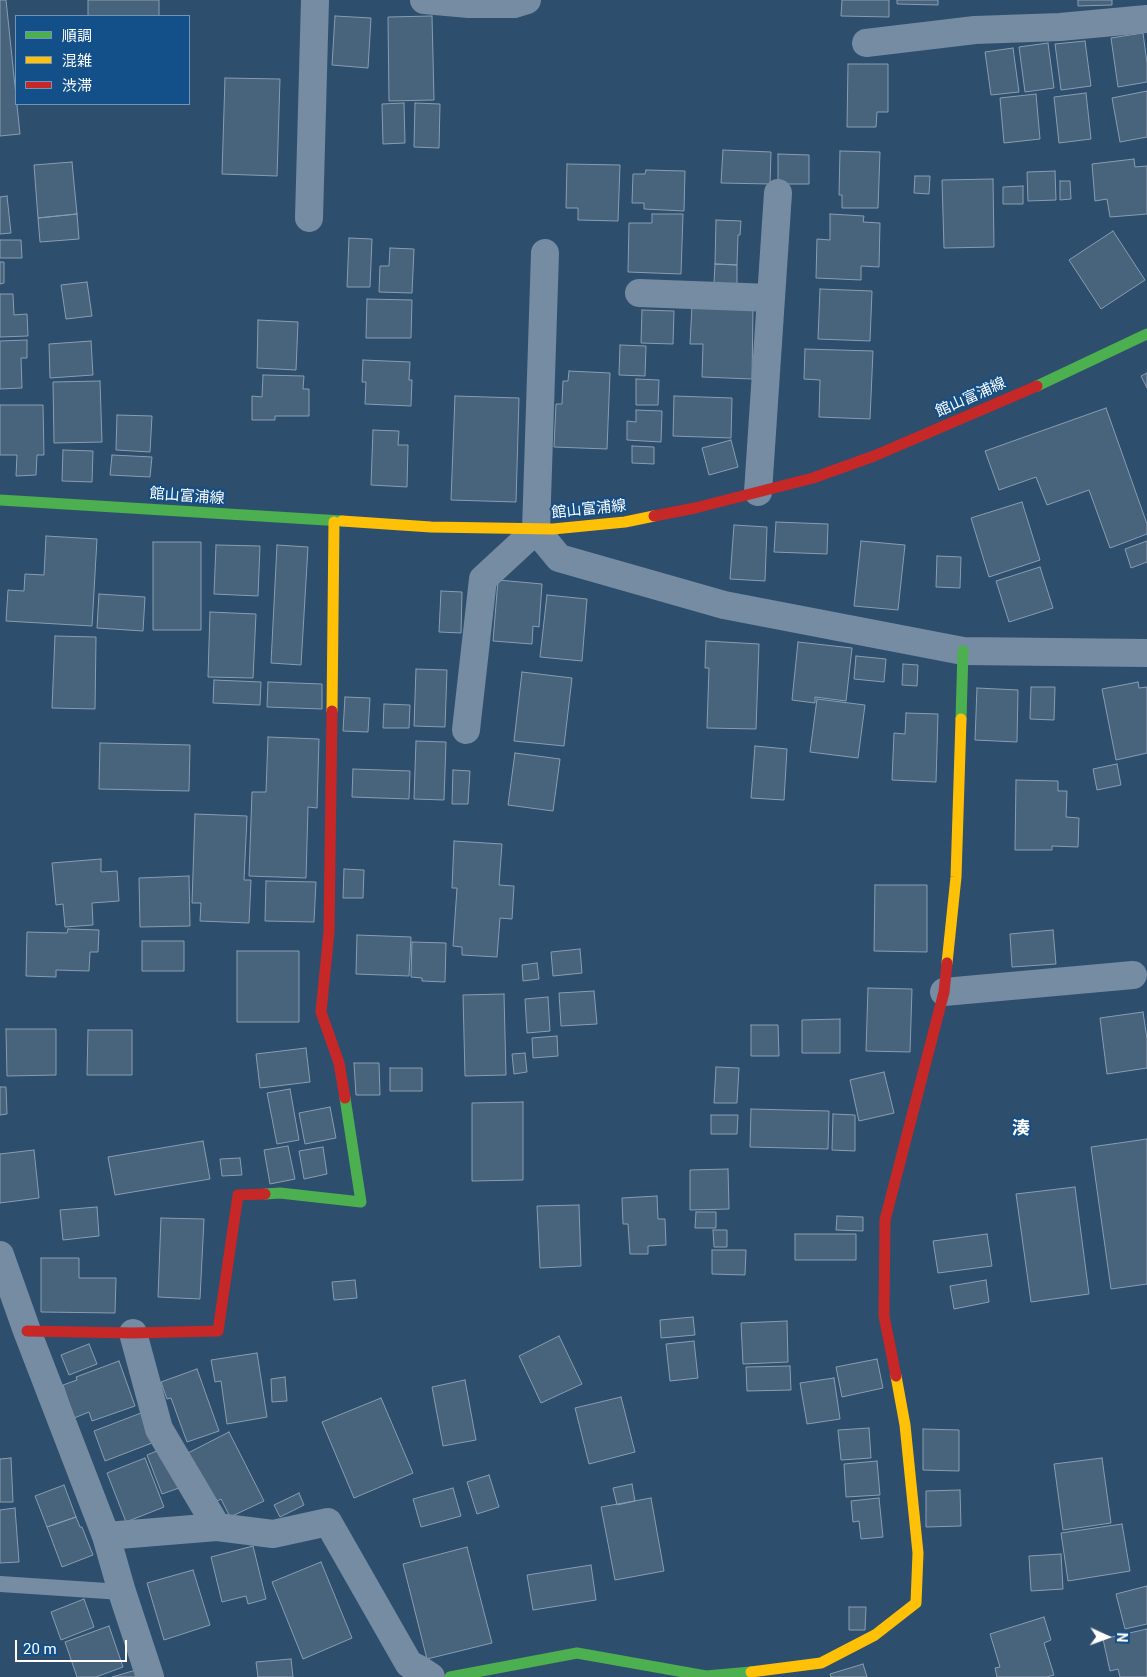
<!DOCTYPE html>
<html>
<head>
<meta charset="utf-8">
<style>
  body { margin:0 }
  #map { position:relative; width:1147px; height:1677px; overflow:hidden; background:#2e4e6d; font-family:Roboto,"Noto Sans JP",sans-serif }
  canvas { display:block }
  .legend { position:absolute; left:15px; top:15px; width:175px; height:90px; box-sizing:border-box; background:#134f88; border:1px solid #7195b8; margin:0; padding:6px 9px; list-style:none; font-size:15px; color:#fff }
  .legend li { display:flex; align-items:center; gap:10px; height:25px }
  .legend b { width:25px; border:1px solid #7195b8 }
  .north { position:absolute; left:1082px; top:1612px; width:50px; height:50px; -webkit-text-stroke:4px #134f88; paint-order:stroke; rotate:92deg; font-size:14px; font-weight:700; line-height:20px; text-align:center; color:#fff }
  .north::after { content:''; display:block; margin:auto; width:18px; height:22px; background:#fff; clip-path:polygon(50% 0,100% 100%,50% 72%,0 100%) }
  .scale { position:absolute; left:15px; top:1640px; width:112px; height:22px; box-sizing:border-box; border:2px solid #fff; border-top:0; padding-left:6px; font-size:15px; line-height:18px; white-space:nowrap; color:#fff; -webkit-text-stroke:4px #134f88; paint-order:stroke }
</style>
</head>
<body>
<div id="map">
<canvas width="1147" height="1677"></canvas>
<ul class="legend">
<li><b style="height:6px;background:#4caf50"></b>順調</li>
<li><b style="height:6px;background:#ffc107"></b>混雑</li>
<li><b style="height:6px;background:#c62828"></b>渋滞</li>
</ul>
<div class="north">N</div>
<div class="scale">20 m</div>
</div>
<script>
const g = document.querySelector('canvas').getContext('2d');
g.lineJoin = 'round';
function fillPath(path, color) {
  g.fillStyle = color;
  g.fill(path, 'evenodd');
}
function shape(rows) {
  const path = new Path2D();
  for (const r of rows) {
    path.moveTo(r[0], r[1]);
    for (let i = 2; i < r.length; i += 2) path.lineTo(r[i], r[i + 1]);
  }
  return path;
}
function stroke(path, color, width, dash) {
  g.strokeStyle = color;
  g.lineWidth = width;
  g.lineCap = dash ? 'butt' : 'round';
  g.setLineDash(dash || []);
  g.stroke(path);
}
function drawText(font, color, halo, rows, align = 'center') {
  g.font = font + ' Roboto,"Noto Sans JP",sans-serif';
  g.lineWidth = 4;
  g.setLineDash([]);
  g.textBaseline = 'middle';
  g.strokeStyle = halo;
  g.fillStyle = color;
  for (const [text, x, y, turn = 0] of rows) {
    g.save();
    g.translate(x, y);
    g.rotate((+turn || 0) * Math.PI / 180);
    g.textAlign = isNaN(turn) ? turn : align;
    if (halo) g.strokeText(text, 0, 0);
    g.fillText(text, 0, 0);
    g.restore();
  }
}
const building = shape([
  [0,0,6,0,20,134,0,136,0,0],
  [88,0,159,0,159,16,88,16,88,0],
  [842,0,889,0,889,17,841,16,842,0],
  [897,0,938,0,938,5,897,4,897,0],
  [1078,0,1112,0,1112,5,1078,6,1078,0],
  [335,16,371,18,368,68,332,65,335,16],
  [432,16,434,100,389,101,388,17,432,16],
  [1143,33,1147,63,1147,82,1118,87,1111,38,1143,33],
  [1085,41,1091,86,1061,90,1055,44,1085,41],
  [1048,43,1054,88,1025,92,1019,47,1048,43],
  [1013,48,1019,92,991,95,985,52,1013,48],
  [848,64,888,64,888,112,877,112,876,127,847,127,848,64],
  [225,78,280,79,277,176,222,174,225,78],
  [1147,91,1147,137,1120,142,1112,98,1147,91],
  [1086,93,1091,139,1059,143,1054,97,1086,93],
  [1036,94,1040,139,1004,143,1000,98,1036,94],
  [404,103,405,143,383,144,382,104,404,103],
  [415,103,440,104,439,148,414,147,415,103],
  [723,150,771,152,770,184,721,183,723,150],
  [840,151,880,152,878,208,842,208,842,195,839,195,840,151],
  [778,154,809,155,809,184,778,184,778,154],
  [1134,159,1135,167,1147,166,1147,214,1110,217,1107,199,1095,201,1092,164,1134,159],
  [72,162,77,214,38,218,34,165,72,162],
  [567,164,620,165,618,221,578,220,578,208,566,208,567,164],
  [646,170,685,171,684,211,644,209,644,203,632,203,633,174,645,174,646,170],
  [1055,171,1056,200,1028,201,1027,172,1055,171],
  [915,176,930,176,929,194,914,193,915,176],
  [993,179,994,247,944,248,942,180,993,179],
  [1060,181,1070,181,1071,199,1060,200,1060,181],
  [1023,186,1023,204,1003,204,1003,187,1023,186],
  [7,196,11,233,0,234,0,197,7,196],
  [77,214,79,239,40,242,38,218,77,214],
  [652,214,683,214,681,274,628,272,629,223,652,223,652,214],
  [830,214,864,216,863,222,880,223,879,267,861,266,861,280,816,278,817,239,830,240,830,214],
  [716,220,741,221,740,235,738,235,737,265,715,264,716,220],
  [1113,231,1145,280,1101,309,1069,260,1113,231],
  [349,238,372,239,370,287,347,287,349,238],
  [0,240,21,240,22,258,0,258,0,240],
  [390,248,414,249,412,293,379,292,380,266,389,266,390,248],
  [0,262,4,262,4,283,0,284,0,262],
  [715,264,737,265,737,284,714,283,715,264],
  [87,282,92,316,66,319,61,285,87,282],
  [820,289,872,291,870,341,818,339,820,289],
  [0,294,13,294,14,315,27,314,28,336,0,337,0,294],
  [367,299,412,300,411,338,366,338,367,299],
  [692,306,753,308,752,379,702,377,703,344,690,344,692,306],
  [642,310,674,311,673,344,641,343,642,310],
  [258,320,298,322,296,370,257,368,258,320],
  [27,340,27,358,21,358,22,388,0,389,0,341,27,340],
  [91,341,93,375,50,378,49,344,91,341],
  [620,345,646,346,645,376,619,375,620,345],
  [805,349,873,351,870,419,819,417,820,380,804,379,805,349],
  [363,360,410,362,409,380,412,380,411,406,365,404,366,382,362,382,363,360],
  [569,371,610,373,607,449,554,447,556,404,562,404,563,381,568,381,569,371],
  [1147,373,1147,388,1141,376,1147,373],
  [263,375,304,376,303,389,309,389,309,416,275,416,275,420,252,420,252,396,262,397,263,375],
  [636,379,659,380,658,405,636,405,636,379],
  [100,381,102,442,54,443,53,382,100,381],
  [455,396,519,398,516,502,451,500,455,396],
  [674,396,732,398,731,438,673,436,674,396],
  [0,405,43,405,44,455,37,455,36,475,16,476,17,455,0,455,0,405],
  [1106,408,1147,524,1147,534,1110,548,1089,490,1047,505,1036,477,999,490,985,451,1106,408],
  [636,410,662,411,661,442,627,440,627,421,636,422,636,410],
  [117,415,152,416,150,452,116,450,117,415],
  [373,430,399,431,398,445,408,445,407,487,371,485,373,430],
  [731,440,738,467,709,475,702,448,731,440],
  [632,446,654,447,654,464,632,463,632,446],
  [63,450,93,451,92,482,62,481,63,450],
  [112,455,152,457,150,477,110,475,112,455],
  [1022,502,1040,560,989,577,971,518,1022,502],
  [776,522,828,524,827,554,774,552,776,522],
  [734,525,767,527,765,581,730,579,734,525],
  [46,536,97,539,92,626,6,621,8,590,24,591,25,574,44,575,46,536],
  [861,541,905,545,898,610,854,606,861,541],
  [1147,541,1147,562,1131,568,1125,549,1147,541],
  [153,542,201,542,201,630,153,630,153,542],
  [216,545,260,546,258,596,214,594,216,545],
  [277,545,308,547,301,665,271,663,277,545],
  [937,556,961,557,960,588,936,587,937,556],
  [1040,567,1053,608,1009,622,996,581,1040,567],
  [498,580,542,584,539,627,533,626,532,644,493,641,498,580],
  [441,591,462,592,461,633,439,632,441,591],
  [99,594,145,597,143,631,97,628,99,594],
  [547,595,587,599,582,661,540,657,547,595],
  [210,612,256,614,253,678,208,677,210,612],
  [55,636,96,637,95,709,52,708,55,636],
  [706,641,759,644,756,729,707,728,709,668,705,668,706,641],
  [798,642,852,648,846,701,815,697,815,703,792,700,798,642],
  [856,656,886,659,884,682,854,679,856,656],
  [903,664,918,665,917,686,902,685,903,664],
  [416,669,447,670,445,727,414,726,416,669],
  [522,672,572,678,564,746,514,741,522,672],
  [214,680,261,682,260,705,213,703,214,680],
  [268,682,322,684,322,709,267,707,268,682],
  [1138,682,1139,688,1147,687,1147,753,1116,760,1102,689,1138,682],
  [1031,687,1055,687,1054,720,1030,719,1031,687],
  [977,688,1018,690,1017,742,975,740,977,688],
  [345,697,370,698,368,732,343,731,345,697],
  [817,699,865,705,858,758,810,752,817,699],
  [384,704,410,705,409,728,383,728,384,704],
  [906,713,938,714,936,782,892,780,894,733,905,734,906,713],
  [268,737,319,739,317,808,308,807,306,878,249,876,252,792,266,792,268,737],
  [416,741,446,742,444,800,414,799,416,741],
  [100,743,190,745,189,791,99,789,100,743],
  [755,746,787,749,784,800,751,798,755,746],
  [515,753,560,759,553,811,508,805,515,753],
  [1117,764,1121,785,1097,790,1093,769,1117,764],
  [353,769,410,771,409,799,352,797,353,769],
  [453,770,470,771,468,804,452,804,453,770],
  [1016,780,1058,781,1058,791,1067,791,1066,817,1079,818,1078,847,1052,846,1052,850,1015,850,1016,780],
  [195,814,247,816,244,880,251,880,249,923,200,921,201,903,192,903,195,814],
  [454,841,502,844,499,885,514,886,512,919,500,918,497,957,462,955,462,947,453,946,457,888,452,888,454,841],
  [101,859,101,872,117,871,119,901,92,903,93,925,65,927,63,904,56,905,52,863,101,859],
  [344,869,364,870,363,898,343,898,344,869],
  [189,876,190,926,140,927,139,878,189,876],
  [266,881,316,882,314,922,265,921,266,881],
  [875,885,927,885,927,952,874,951,875,885],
  [68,929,99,930,98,952,90,952,89,971,56,970,56,977,26,976,27,932,67,933,68,929],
  [1053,930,1056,964,1012,967,1010,934,1053,930],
  [357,935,411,937,409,976,356,974,357,935],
  [142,941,184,941,184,971,142,971,142,941],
  [412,942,446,943,445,982,422,981,422,978,411,977,412,942],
  [580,949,582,973,553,976,551,952,580,949],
  [237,951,299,951,299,1022,237,1022,237,951],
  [537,963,539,979,523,981,522,965,537,963],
  [868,988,912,989,910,1052,866,1051,868,988],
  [594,991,597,1024,561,1026,559,993,594,991],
  [504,994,506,1075,465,1076,463,995,504,994],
  [548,997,550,1031,527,1033,525,999,548,997],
  [1143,1012,1147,1039,1147,1068,1107,1074,1100,1018,1143,1012],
  [840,1019,840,1053,802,1053,802,1020,840,1019],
  [751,1025,778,1025,779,1056,751,1056,751,1025],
  [6,1029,56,1029,56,1075,7,1076,6,1029],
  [88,1030,132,1030,132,1075,87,1075,88,1030],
  [557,1036,558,1056,533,1058,532,1038,557,1036],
  [306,1048,310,1082,260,1088,256,1054,306,1048],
  [525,1053,527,1072,514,1074,512,1054,525,1053],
  [354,1063,379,1063,380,1095,356,1095,354,1063],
  [716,1067,739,1068,737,1103,714,1103,716,1067],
  [390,1068,422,1068,422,1091,390,1091,390,1068],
  [884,1072,894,1113,859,1121,850,1080,884,1072],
  [0,1087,6,1087,7,1114,0,1115,0,1087],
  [290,1089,299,1140,277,1144,267,1093,290,1089],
  [523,1102,523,1180,472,1181,472,1103,523,1102],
  [330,1107,336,1138,305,1144,299,1113,330,1107],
  [751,1109,829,1111,828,1149,750,1147,751,1109],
  [833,1114,855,1115,855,1151,832,1150,833,1114],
  [711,1115,738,1115,737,1134,711,1134,711,1115],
  [1147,1139,1147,1284,1111,1289,1091,1147,1147,1139],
  [203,1141,210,1179,115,1195,108,1157,203,1141],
  [288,1146,295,1179,270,1184,264,1150,288,1146],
  [323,1147,327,1174,304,1179,299,1151,323,1147],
  [34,1150,39,1198,0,1203,0,1154,34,1150],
  [240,1158,242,1175,222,1176,220,1159,240,1158],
  [728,1169,729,1209,690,1210,690,1170,728,1169],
  [1075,1187,1089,1294,1031,1302,1016,1194,1075,1187],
  [657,1196,658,1219,665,1219,666,1245,648,1246,648,1254,630,1254,628,1224,623,1224,622,1198,657,1196],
  [579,1205,581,1266,540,1268,537,1206,579,1205],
  [97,1207,99,1236,63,1240,60,1210,97,1207],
  [696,1212,716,1212,716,1228,695,1228,696,1212],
  [837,1216,863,1217,863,1231,836,1230,837,1216],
  [161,1218,204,1219,200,1299,158,1297,161,1218],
  [713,1230,727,1230,727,1247,714,1247,713,1230],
  [795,1234,856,1234,856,1260,795,1260,795,1234],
  [987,1234,992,1266,938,1273,933,1241,987,1234],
  [712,1250,746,1250,745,1275,712,1274,712,1250],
  [41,1258,79,1258,79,1278,116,1278,115,1313,41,1312,41,1258],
  [355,1280,357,1298,334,1300,332,1282,355,1280],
  [986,1280,989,1302,954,1309,950,1286,986,1280],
  [693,1317,695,1335,661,1338,660,1320,693,1317],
  [787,1321,788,1362,743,1364,741,1323,787,1321],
  [559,1336,582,1384,541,1403,519,1356,559,1336],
  [694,1341,698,1378,670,1381,666,1344,694,1341],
  [89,1344,97,1364,69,1375,61,1355,89,1344],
  [257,1353,267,1417,227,1424,221,1381,215,1382,211,1360,257,1353],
  [877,1359,883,1388,842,1397,836,1367,877,1359],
  [119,1361,135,1406,92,1421,89,1412,74,1418,63,1385,77,1380,76,1377,119,1361],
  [790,1366,791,1390,747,1391,746,1367,790,1366],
  [197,1369,219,1431,187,1442,171,1398,167,1399,161,1382,197,1369],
  [285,1377,287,1401,272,1402,271,1379,285,1377],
  [834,1378,840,1419,807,1424,800,1383,834,1378],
  [465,1380,476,1440,443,1446,432,1387,465,1380],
  [621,1397,635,1452,589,1464,575,1408,621,1397],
  [381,1398,413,1473,354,1498,322,1422,381,1398],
  [141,1413,152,1443,105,1461,94,1431,141,1413],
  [869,1428,871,1458,841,1460,838,1430,869,1428],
  [923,1429,959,1430,959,1471,923,1470,923,1429],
  [229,1432,264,1501,230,1517,221,1499,208,1506,188,1453,229,1432],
  [164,1448,179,1488,162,1494,147,1455,164,1448],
  [11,1458,13,1502,0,1502,0,1459,11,1458],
  [145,1458,164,1507,126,1522,107,1473,145,1458],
  [1102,1458,1111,1523,1063,1530,1054,1464,1102,1458],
  [877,1461,880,1495,846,1497,844,1464,877,1461],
  [489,1475,499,1507,477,1514,467,1482,489,1475],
  [632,1484,635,1501,617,1505,613,1488,632,1484],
  [64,1485,76,1517,47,1527,35,1496,64,1485],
  [453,1488,461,1516,421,1527,413,1499,453,1488],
  [960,1490,961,1526,926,1527,926,1491,960,1490],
  [299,1493,304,1505,280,1517,274,1505,299,1493],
  [651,1498,664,1571,615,1580,601,1507,651,1498],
  [879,1498,883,1537,861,1539,859,1521,853,1522,851,1501,879,1498],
  [15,1508,19,1562,0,1563,0,1510,15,1508],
  [76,1517,80,1527,82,1527,93,1555,62,1567,47,1527,76,1517],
  [1122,1524,1130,1571,1068,1581,1061,1533,1122,1524],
  [253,1546,266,1599,248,1604,246,1596,222,1602,211,1557,253,1546],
  [467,1547,492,1643,427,1659,403,1564,467,1547],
  [1061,1554,1063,1589,1031,1591,1029,1556,1061,1554],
  [321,1562,352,1638,303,1659,272,1582,321,1562],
  [591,1565,596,1600,533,1610,527,1575,591,1565],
  [193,1570,210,1625,164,1640,147,1583,193,1570],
  [1147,1586,1147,1624,1125,1629,1116,1594,1147,1586],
  [84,1599,94,1627,61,1640,51,1612,84,1599],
  [849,1607,866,1607,865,1630,849,1630,849,1607],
  [1044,1617,1051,1640,1044,1643,1054,1675,1047,1677,997,1677,995,1668,1000,1667,990,1634,1044,1617],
  [109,1626,123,1667,96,1677,77,1677,65,1642,109,1626],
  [1147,1629,1147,1677,1120,1677,1118,1669,1110,1671,1103,1639,1147,1629],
  [291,1659,293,1677,258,1677,256,1662,291,1659],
  [863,1664,867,1677,831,1677,830,1674,863,1664],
  [136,1670,138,1677,112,1677,136,1670]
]);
const lane = shape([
  [0,1584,122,1592]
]);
const street = shape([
  [424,0,469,4,514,4,527,0],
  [866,43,975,30,1060,27,1147,19],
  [309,218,315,0],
  [545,253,536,530,559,558,724,605,963,651,1147,653],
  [639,293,771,298],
  [758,492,778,193],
  [466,730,483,579,536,530],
  [944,992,1133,975],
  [0,1255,27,1331,106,1536,122,1592,150,1677],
  [133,1333,159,1429,217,1527],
  [106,1536,217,1527,273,1534,328,1522,409,1664,419,1669,431,1677]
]);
const fast = shape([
  [1037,386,1147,334],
  [0,500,342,521],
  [961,719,963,651],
  [265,1194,280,1193,361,1202,345,1098],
  [450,1677,577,1653,706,1676,751,1672]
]);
const slow = shape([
  [342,521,431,527,553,529,625,522,654,516],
  [332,711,334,522],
  [947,963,956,877,961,719],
  [751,1672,821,1663,875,1635,916,1603,918,1553,905,1425,896,1376]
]);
const jam = shape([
  [654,516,695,508,813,478,874,456,1037,386],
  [332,711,329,932,321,1012,339,1063,345,1098],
  [27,1331,133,1333,218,1331,238,1195,265,1194],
  [896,1376,884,1316,885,1220,944,992,947,963]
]);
const streetNames = [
  ["館山富浦線",971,398,-24],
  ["館山富浦線",187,497,4],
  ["館山富浦線",589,510,-6]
];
const quarterNames = [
  ["湊",1021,1129]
];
fillPath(building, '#48637c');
stroke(building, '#889db1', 1);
stroke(lane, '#758ca3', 16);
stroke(street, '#758ca3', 28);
stroke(fast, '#4caf50', 11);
stroke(slow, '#ffc107', 11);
stroke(jam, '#c62828', 11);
drawText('15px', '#fff', '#134f88', streetNames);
drawText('bold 18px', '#fff', '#134f88', quarterNames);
</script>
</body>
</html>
